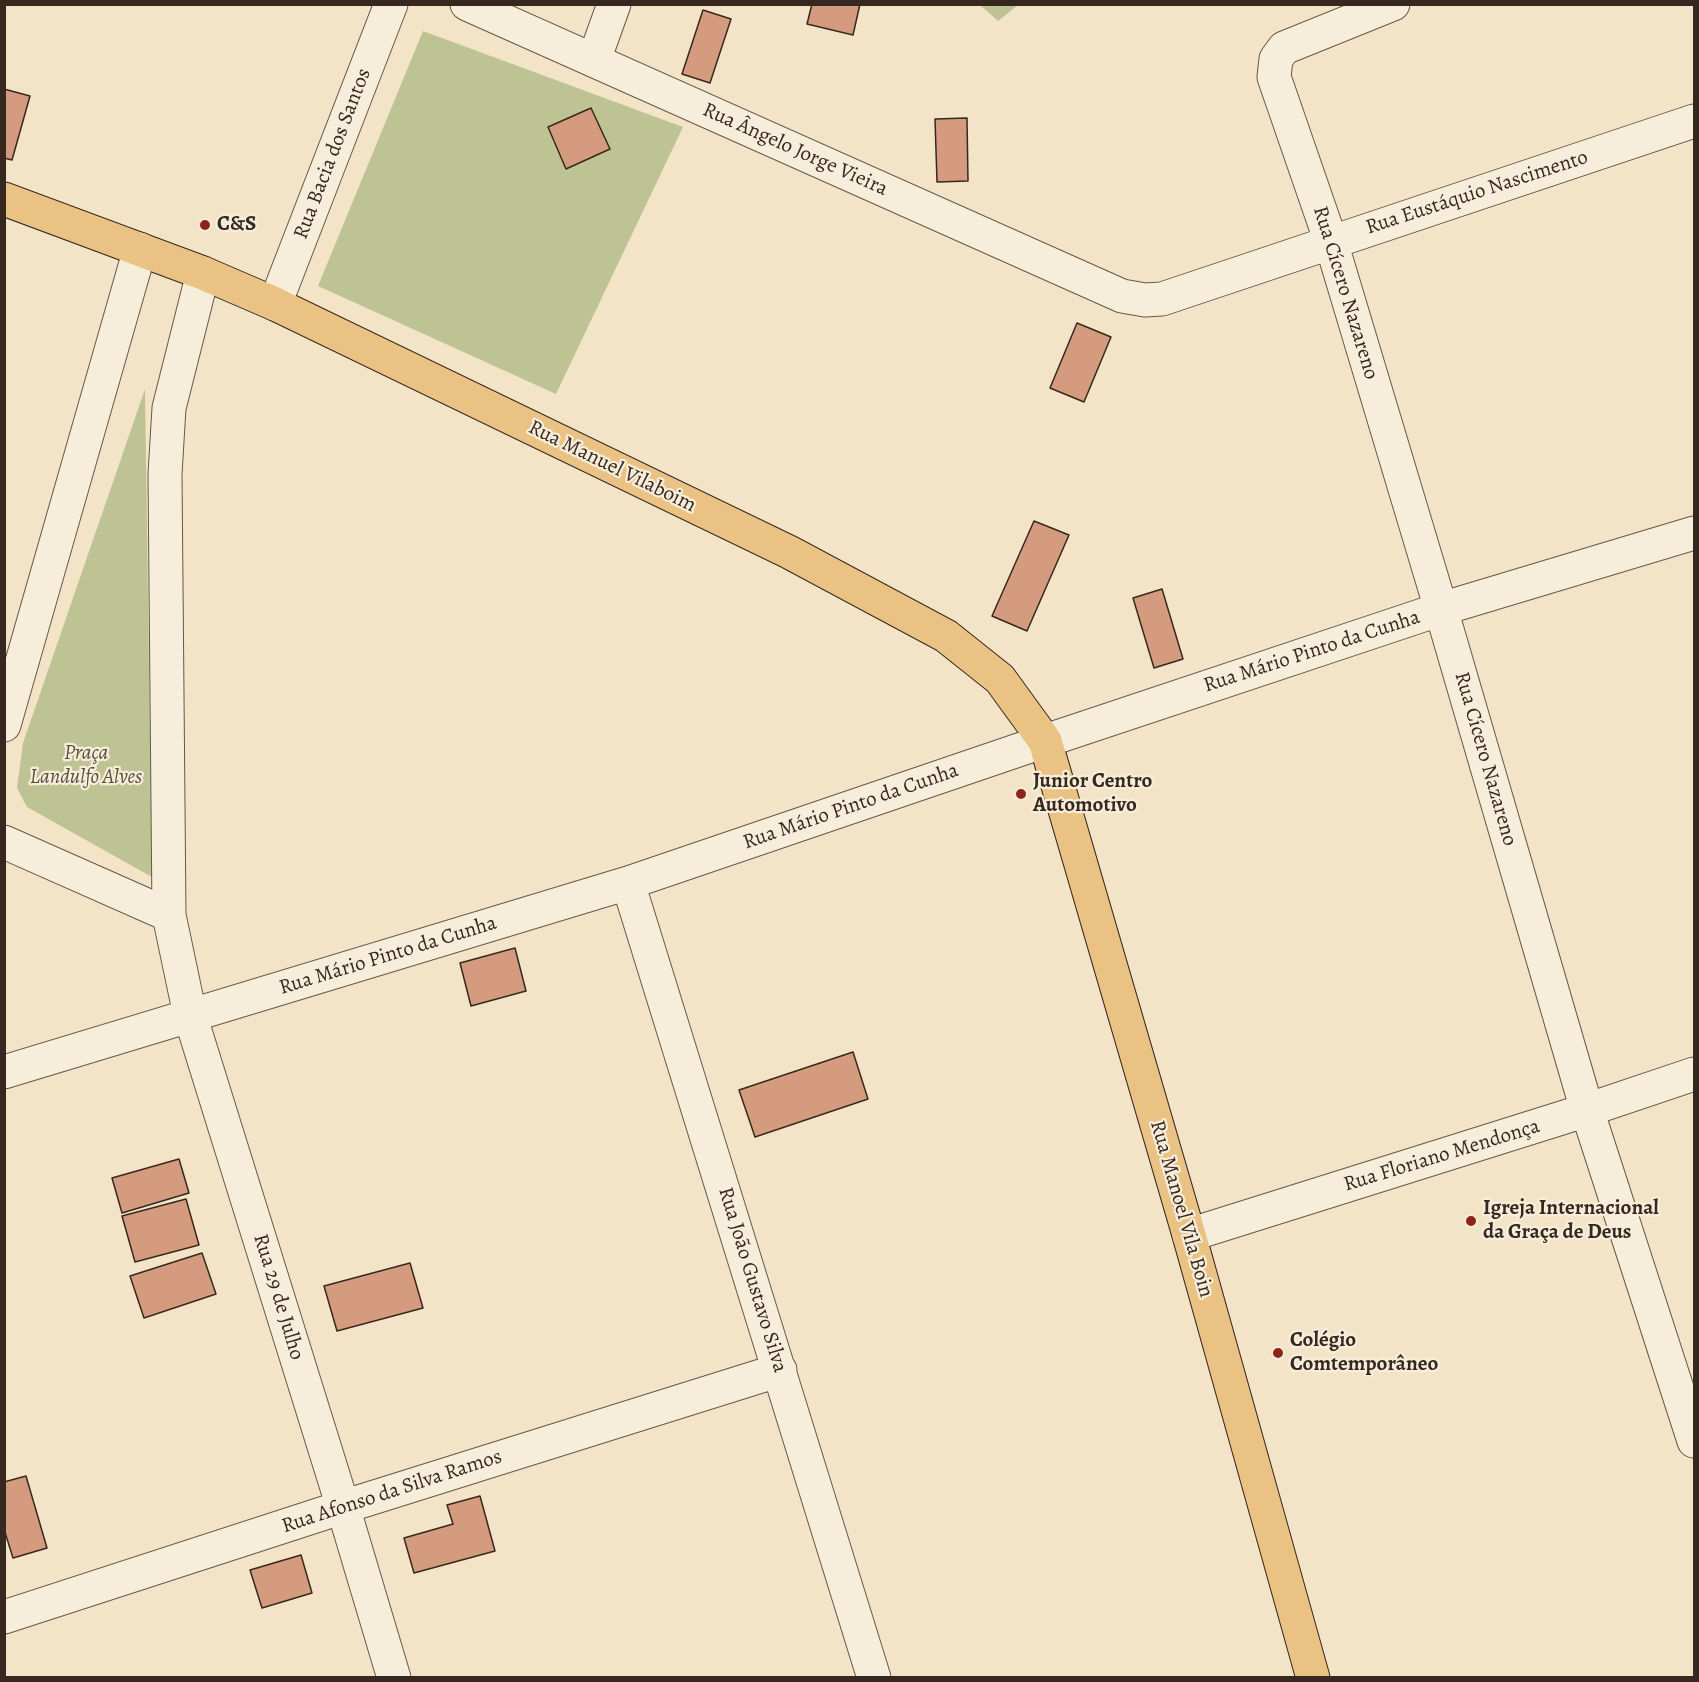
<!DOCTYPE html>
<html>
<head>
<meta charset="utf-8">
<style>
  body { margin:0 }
  #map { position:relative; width:1699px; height:1682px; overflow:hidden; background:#f3e4c7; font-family:Alegreya,serif }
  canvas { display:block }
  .frame { position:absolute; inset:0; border:6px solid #37281f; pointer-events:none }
</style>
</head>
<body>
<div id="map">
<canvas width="1699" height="1682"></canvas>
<div class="frame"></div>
</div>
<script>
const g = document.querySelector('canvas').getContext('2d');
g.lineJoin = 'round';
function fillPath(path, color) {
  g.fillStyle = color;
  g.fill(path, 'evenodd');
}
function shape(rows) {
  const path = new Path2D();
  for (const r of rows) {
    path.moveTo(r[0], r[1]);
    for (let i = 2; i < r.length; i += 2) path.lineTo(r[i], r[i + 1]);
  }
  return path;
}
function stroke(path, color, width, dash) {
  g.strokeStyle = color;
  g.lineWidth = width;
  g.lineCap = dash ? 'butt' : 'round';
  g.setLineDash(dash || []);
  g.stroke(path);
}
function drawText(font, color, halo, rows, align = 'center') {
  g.font = font + ' Alegreya,serif';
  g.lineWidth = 4.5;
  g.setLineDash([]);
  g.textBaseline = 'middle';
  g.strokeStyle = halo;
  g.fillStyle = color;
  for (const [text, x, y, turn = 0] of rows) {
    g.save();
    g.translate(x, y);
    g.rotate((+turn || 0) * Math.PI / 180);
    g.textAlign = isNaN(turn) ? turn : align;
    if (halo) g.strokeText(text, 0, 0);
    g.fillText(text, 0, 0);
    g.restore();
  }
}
const green = shape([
  [980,5,1018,5,998,21],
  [423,31,683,127,556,394,318,286],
  [145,389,152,877,27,807,17,788,23,743]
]);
const building = shape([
  [812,4,860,4,853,35,807,24,812,4],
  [703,10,731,19,710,83,682,74,703,10],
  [4,89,30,96,12,160,4,158,4,89],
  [591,108,610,149,566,169,548,127,591,108],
  [967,118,968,181,937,182,935,119,967,118],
  [1077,323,1111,337,1084,402,1050,388,1077,323],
  [1034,521,1069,535,1027,631,992,616,1034,521],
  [1162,589,1183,659,1154,668,1133,598,1162,589],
  [515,948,526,991,471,1006,460,963,515,948],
  [853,1052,868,1099,755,1137,739,1090,853,1052],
  [179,1159,189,1193,122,1213,112,1178,179,1159],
  [186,1199,199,1245,135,1262,122,1216,186,1199],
  [202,1253,216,1294,144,1318,130,1276,202,1253],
  [410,1263,423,1308,337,1331,324,1286,410,1263],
  [26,1476,47,1548,13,1558,4,1529,4,1482,26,1476],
  [480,1496,495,1551,414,1573,404,1538,453,1524,447,1505,480,1496],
  [301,1555,312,1593,262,1608,250,1570,301,1555]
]);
const minor = shape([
  [467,4,1122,296,1145,300,1162,299,1694,121],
  [1393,4,1284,48,1276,59,1274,77,1331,242,1441,609,1587,1110,1694,1441],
  [594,60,614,4],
  [203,273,169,408,165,474,169,915,190,1015,343,1507,394,1678],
  [275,304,391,4],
  [4,725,140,249],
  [4,842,169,915],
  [628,883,874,1678],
  [4,1072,628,883,1045,741,1441,609,1694,533],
  [1189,1235,1587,1110,1694,1074],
  [4,1617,343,1507,780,1370]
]);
const major = shape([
  [4,199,203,273,275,304,789,552,946,636,1000,679,1045,741,1189,1235,1313,1678]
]);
const markers = [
  [205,225,6,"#8f2418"],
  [1021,794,6,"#8f2418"],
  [1471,1221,6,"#8f2418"],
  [1278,1353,6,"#8f2418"]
];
const streetNames = [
  ["Rua Ângelo Jorge Vieira",795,150,24],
  ["Rua Bacia dos Santos",333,154,-69],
  ["Rua Eustáquio Nascimento",1477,193,-18],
  ["Rua Cícero Nazareno",1345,293,73],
  ["Rua Manuel Vilaboim",612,467,26],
  ["Rua Mário Pinto da Cunha",1312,652,-18],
  ["Rua Cícero Nazareno",1485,759,74],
  ["Rua Mário Pinto da Cunha",851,807,-19],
  ["Rua Mário Pinto da Cunha",388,956,-17],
  ["Rua Floriano Mendonça",1442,1156,-17],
  ["Rua Manoel Vila Boin",1181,1209,74],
  ["Rua João Gustavo Silva",752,1280,73],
  ["Rua 29 de Julho",278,1297,73],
  ["Rua Afonso da Silva Ramos",392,1492,-18]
];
const poiNames = [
  ["C&S",217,225],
  ["Junior Centro",1033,782],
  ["Automotivo",1033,806],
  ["Igreja Internacional",1483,1209],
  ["da Graça de Deus",1483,1233],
  ["Colégio",1290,1341],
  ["Comtemporâneo",1290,1365]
];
const parkNames = [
  ["Praça",86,754],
  ["Landulfo Alves",86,778]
];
fillPath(green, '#bec393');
fillPath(building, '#d59b7f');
stroke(building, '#37281f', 1.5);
stroke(minor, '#665749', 35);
stroke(major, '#37281f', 35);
stroke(minor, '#f7eddb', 33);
stroke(major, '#eac284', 33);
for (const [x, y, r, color] of markers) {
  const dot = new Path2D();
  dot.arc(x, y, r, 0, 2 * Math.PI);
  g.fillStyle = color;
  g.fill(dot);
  stroke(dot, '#f7eddb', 2);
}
drawText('21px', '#37281f', '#f7eddb', streetNames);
drawText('bold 21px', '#37281f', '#f7eddb', poiNames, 'left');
drawText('italic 21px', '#594f3c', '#f7eddb', parkNames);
</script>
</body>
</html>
